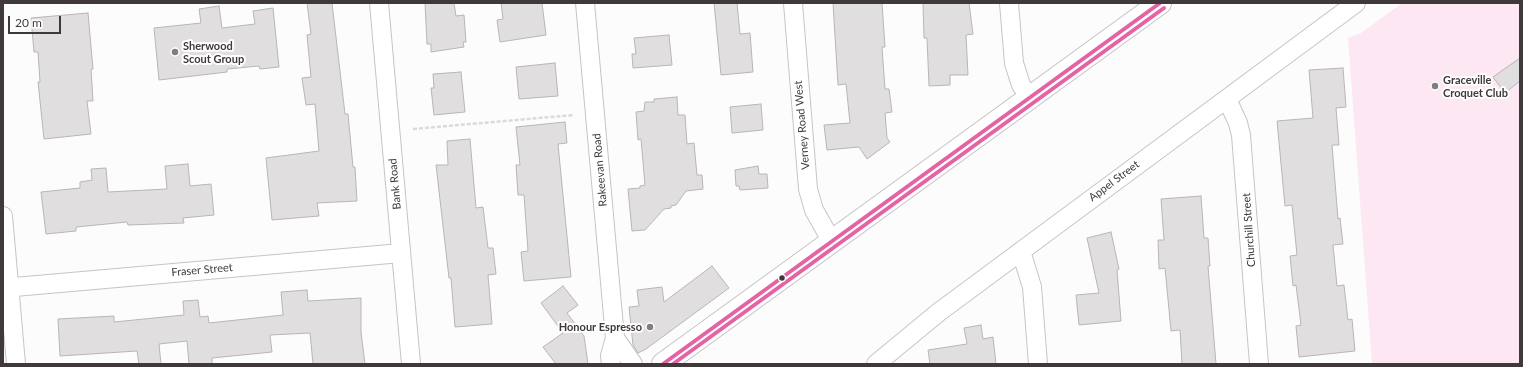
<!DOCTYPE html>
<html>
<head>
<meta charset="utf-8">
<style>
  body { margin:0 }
  #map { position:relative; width:1523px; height:367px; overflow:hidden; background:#fdfcfc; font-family:Lato,sans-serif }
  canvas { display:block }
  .frame { position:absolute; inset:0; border:4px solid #3f393c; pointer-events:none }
  .scale { position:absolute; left:8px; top:16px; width:53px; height:18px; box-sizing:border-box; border:2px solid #3f393c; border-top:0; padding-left:5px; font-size:12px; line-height:14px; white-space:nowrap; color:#3f393c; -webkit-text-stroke:3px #fff; paint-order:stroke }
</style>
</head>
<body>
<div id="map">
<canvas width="1523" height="367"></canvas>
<div class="frame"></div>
<div class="scale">20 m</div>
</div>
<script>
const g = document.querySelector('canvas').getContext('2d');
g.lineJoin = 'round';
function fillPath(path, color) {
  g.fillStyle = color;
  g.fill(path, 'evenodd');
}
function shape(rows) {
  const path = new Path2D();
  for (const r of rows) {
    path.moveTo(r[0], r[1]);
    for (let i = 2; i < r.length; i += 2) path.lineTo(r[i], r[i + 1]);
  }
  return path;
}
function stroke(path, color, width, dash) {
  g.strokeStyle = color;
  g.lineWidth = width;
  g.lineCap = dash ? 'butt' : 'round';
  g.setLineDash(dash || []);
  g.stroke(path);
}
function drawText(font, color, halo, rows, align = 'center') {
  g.font = font + ' Lato,sans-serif';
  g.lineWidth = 4;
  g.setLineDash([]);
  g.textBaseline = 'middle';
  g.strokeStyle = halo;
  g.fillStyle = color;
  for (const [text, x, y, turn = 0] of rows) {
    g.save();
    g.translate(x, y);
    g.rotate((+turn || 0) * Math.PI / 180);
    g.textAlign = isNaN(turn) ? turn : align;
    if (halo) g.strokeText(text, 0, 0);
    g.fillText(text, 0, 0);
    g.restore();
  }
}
const green = shape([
  [1402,3,1520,3,1520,364,1372,364,1348,38,1361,33]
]);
const building = shape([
  [307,3,332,3,345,114,348,114,353,167,355,167,357,201,317,203,319,216,272,220,266,158,319,151,315,104,306,105,302,78,311,77,307,35,311,34,307,3],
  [425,3,454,3,456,16,464,15,466,42,463,42,464,47,431,52,431,44,427,44,425,3],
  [501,3,542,3,546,35,500,42,497,20,503,19,501,3],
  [714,3,737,3,740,34,750,33,753,72,721,75,714,3],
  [833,3,882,3,885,47,882,47,885,89,889,89,892,112,885,113,887,138,890,142,867,159,859,147,827,150,824,125,850,123,846,84,838,85,833,3],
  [923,3,969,3,973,34,966,35,968,75,950,75,950,85,929,86,927,38,924,38,923,3],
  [219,6,222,28,255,24,253,11,273,8,279,67,260,69,259,66,227,69,227,72,159,80,154,28,201,23,199,9,219,6],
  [88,13,93,69,91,69,93,101,87,101,91,134,44,139,38,82,40,82,38,52,34,52,31,18,88,13],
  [669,35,672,65,633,68,632,54,636,54,634,38,669,35],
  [1520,58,1520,81,1505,93,1493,77,1520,58],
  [555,63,558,96,519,99,516,67,555,63],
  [1343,68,1346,107,1336,108,1339,145,1332,145,1338,219,1340,218,1343,244,1333,245,1337,286,1344,285,1348,320,1352,319,1355,351,1299,357,1296,326,1301,325,1296,285,1293,286,1290,256,1297,255,1292,205,1285,206,1277,121,1313,118,1309,70,1343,68],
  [461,72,465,112,434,115,431,88,434,88,433,74,461,72],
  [677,97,678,115,685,115,687,144,694,143,697,175,702,175,703,189,686,191,676,205,671,206,671,208,664,209,645,230,632,231,628,189,640,188,640,186,645,185,641,139,638,140,636,112,644,111,645,102,654,102,654,99,677,97],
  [761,104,763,130,732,133,730,107,761,104],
  [565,122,567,143,558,144,571,277,524,281,521,252,528,251,524,195,518,195,516,165,520,165,516,127,565,122],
  [470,139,476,208,483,207,488,248,493,248,496,274,488,275,492,324,455,327,451,278,449,278,436,165,448,165,447,141,470,139],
  [188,164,190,186,211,184,214,215,183,218,184,223,128,225,127,222,76,227,76,231,46,234,41,192,80,188,80,182,92,180,91,169,106,168,108,192,167,189,165,166,188,164],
  [758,166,759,174,767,174,768,188,740,190,739,186,736,186,735,170,758,166],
  [1201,196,1204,238,1208,238,1210,266,1208,266,1216,364,1182,364,1180,330,1171,331,1165,268,1159,269,1158,240,1164,240,1161,199,1201,196],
  [1111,232,1119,269,1117,270,1121,321,1079,325,1076,295,1099,293,1087,238,1111,232],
  [712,266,729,288,646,349,638,353,633,345,629,307,639,306,637,290,662,287,664,302,712,266],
  [563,286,578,305,567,313,584,336,588,364,556,364,543,347,563,333,541,303,563,286],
  [307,290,308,301,361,298,361,332,365,364,313,364,310,333,270,335,272,352,212,358,212,364,189,364,187,341,159,344,161,364,139,364,137,351,60,356,58,319,114,316,114,322,184,315,183,301,198,300,200,317,208,316,209,323,283,315,281,292,307,290],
  [981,325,983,339,993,337,996,364,930,364,928,350,967,344,964,328,981,325]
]);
const path = shape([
  [413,129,574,115]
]);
const street = shape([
  [379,3,411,364],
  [585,3,615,338,610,356,611,364],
  [793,3,808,189,814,210,832,242],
  [1009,3,1014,63,1021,85,1030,98],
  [1227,99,1238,123,1241,135,1259,364],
  [3,216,16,364],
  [1021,251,1032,287,1038,364],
  [3,288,401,253],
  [615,338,633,364],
  [876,364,939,312,1356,3]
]);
const secondary = shape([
  [663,364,1160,3]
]);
const bus1 = shape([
  [663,364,1160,3]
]);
const bus2 = shape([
  [673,364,1164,8]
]);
const markers = [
  [175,52,4,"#827d7f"],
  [1435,86,4,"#827d7f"],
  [782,278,3.5,"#3f393c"],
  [650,327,4,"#827d7f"]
];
const poiNames = [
  ["Sherwood",183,46],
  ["Scout Group",183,59],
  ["Graceville",1443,80],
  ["Croquet Club",1443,93],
  ["Honour Espresso",642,327,"right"]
];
const streetNames = [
  ["Verney Road West",802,125,-95],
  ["Rakeevan Road",600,170,-95],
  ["Appel Street",1114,181,-37],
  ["Bank Road",395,184,-95],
  ["Churchill Street",1249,230,-94],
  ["Fraser Street",202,270,-5]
];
fillPath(green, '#fce7f2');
fillPath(building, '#e1dedf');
stroke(building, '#b8b5b7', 1);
stroke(street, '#c7c4c6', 20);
stroke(secondary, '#c7c4c6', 24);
stroke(path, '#dadada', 2.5, [4, 2]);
stroke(street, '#fff', 18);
stroke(secondary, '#fff', 22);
stroke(bus1, '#e463a4', 4);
stroke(bus2, '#e463a4', 4);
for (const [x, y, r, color] of markers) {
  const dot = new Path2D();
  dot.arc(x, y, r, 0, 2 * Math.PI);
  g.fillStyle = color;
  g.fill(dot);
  stroke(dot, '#fff', 1.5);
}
drawText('bold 11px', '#3f393c', '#fff', poiNames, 'left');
drawText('11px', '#3f393c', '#fff', streetNames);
</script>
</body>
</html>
